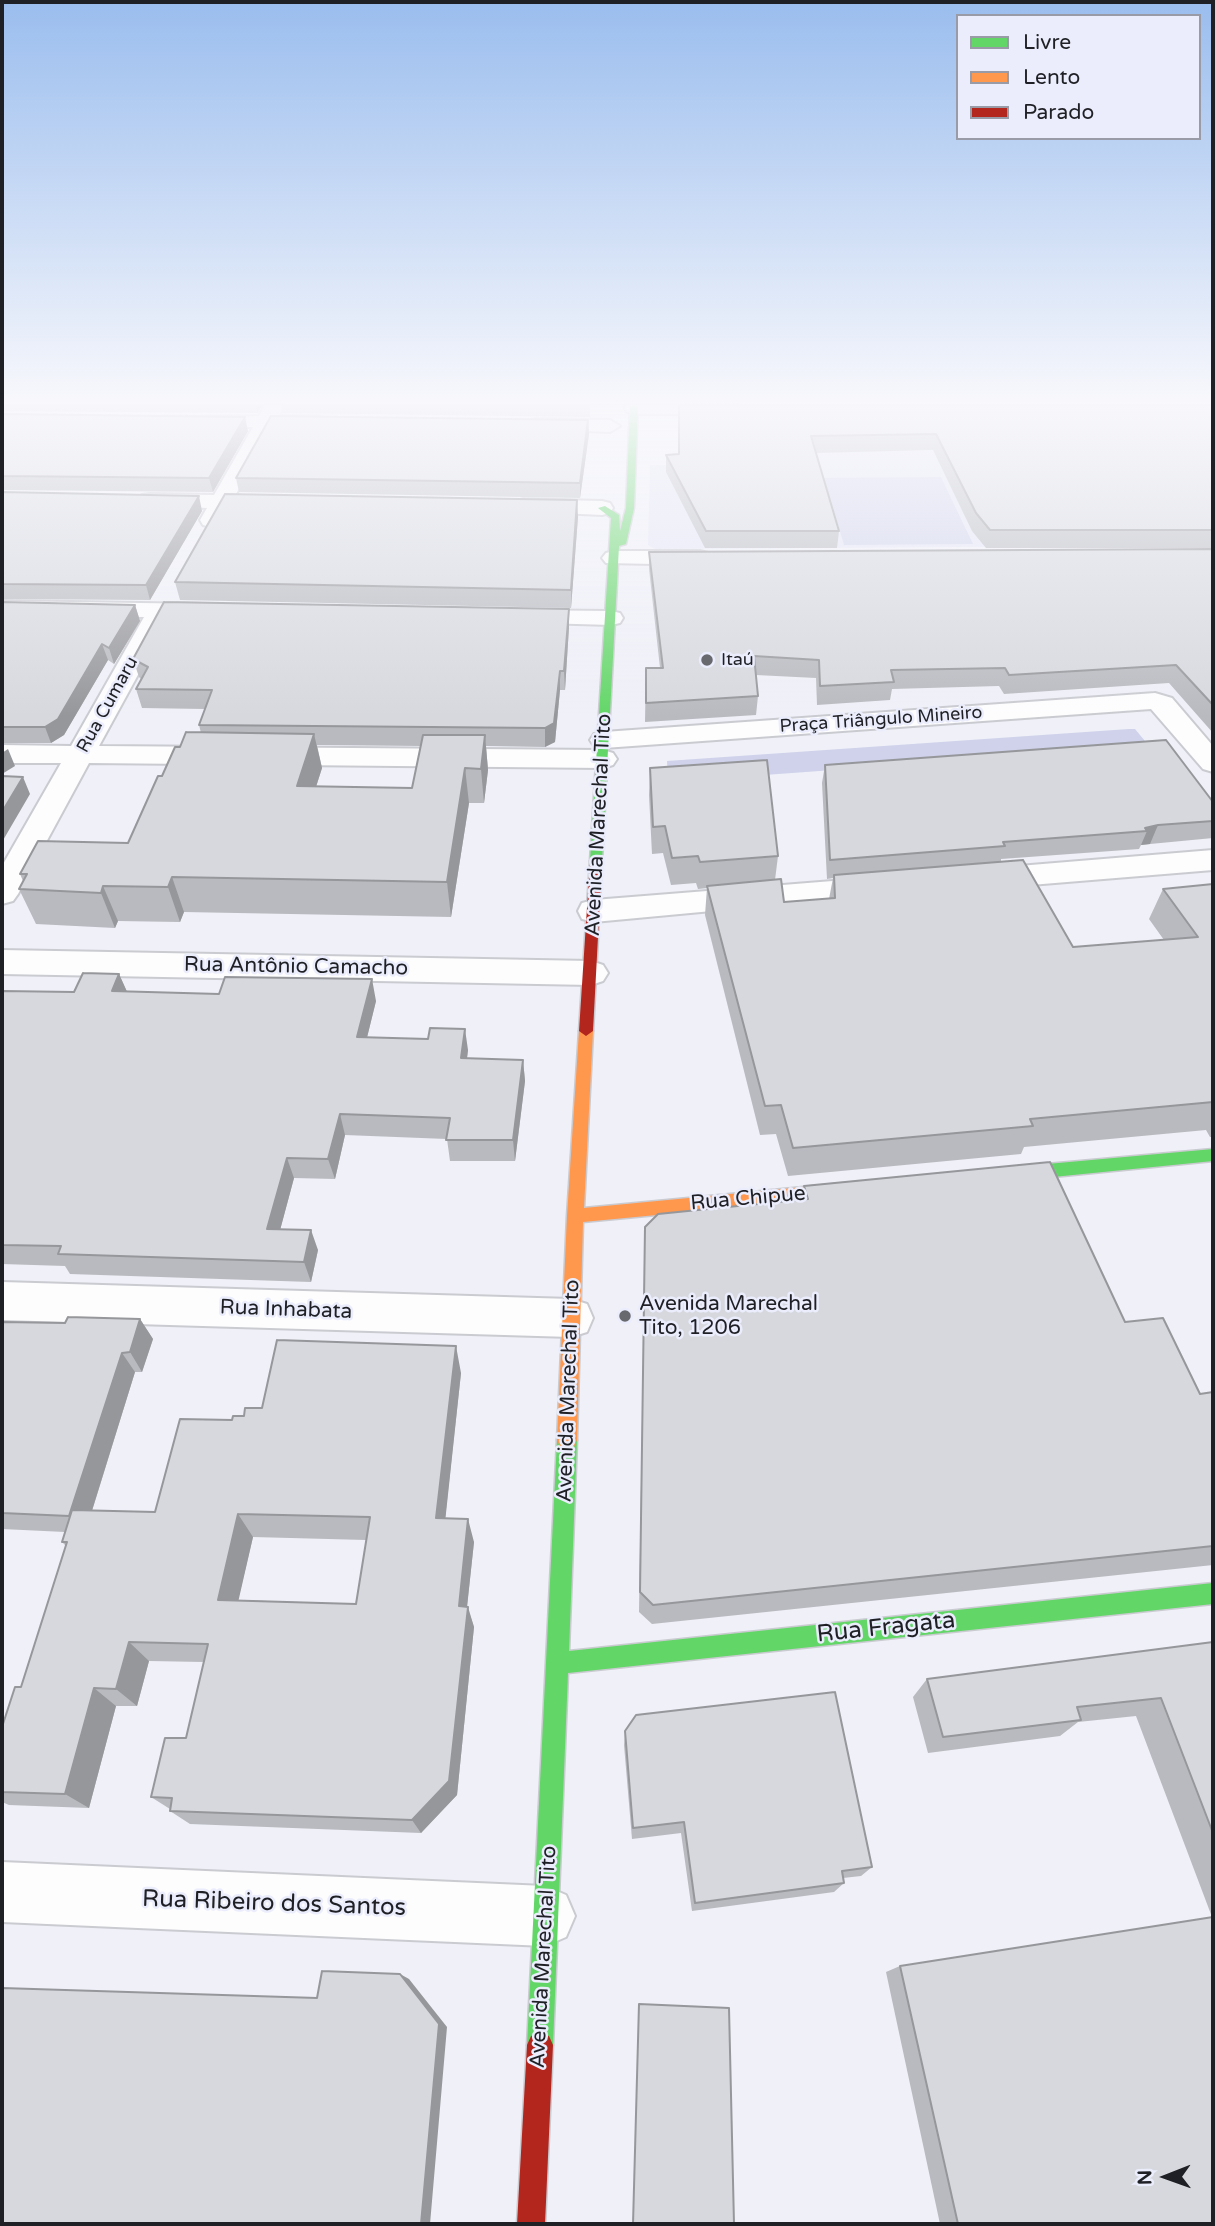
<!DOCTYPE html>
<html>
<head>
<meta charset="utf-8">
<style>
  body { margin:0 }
  #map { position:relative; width:1215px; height:2226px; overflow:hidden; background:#eff0f8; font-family:"Varela Round",sans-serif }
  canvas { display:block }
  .frame { position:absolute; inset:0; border:4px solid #1f2025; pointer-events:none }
  .legend { position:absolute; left:956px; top:14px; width:245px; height:126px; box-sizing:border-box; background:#ebedfc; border:2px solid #999ba6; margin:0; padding:9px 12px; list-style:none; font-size:21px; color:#1f2025 }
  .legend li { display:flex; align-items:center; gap:14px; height:35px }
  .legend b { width:35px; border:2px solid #999ba6 }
  .north { position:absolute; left:1131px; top:2142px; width:70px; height:70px; -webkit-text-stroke:5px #ebedfc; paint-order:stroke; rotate:269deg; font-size:19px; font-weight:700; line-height:28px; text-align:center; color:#1f2025 }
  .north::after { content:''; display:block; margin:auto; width:24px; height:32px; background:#1f2025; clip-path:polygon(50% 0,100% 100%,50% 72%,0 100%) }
</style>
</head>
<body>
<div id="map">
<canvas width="1215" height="2226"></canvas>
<div class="frame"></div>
<ul class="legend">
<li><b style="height:9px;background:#63d668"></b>Livre</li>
<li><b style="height:9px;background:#ff974d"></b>Lento</li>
<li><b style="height:9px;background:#b3261e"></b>Parado</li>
</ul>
<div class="north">N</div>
</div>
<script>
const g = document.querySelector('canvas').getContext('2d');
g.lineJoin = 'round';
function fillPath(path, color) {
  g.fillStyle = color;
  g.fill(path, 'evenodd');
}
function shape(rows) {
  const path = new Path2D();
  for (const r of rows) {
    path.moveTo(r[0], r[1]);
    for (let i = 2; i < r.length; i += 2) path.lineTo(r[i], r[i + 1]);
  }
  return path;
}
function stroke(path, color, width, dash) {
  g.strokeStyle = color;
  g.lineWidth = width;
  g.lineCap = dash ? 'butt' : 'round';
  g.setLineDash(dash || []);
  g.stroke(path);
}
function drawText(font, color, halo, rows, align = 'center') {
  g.font = font + ' "Varela Round",sans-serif';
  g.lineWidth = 5;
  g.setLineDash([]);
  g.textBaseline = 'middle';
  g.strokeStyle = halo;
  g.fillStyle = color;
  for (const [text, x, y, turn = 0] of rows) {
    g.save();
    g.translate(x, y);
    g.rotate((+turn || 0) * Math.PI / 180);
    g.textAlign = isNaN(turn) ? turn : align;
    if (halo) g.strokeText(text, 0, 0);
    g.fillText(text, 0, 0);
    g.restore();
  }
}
const built = shape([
  [1048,450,1107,546,655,549,648,545,650,465,816,465,812,451]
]);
const green = shape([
  [941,477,973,544,844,545,824,478],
  [1129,729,1135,729,1150,747,668,782,667,761]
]);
const street = shape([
  [265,405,284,405,279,416,318,416,328,422,318,428,272,427,235,496,279,498,282,503,279,508,228,508,219,525,211,527,203,525,200,520,207,508,142,505,139,500,142,495,150,494,214,495,253,427,193,427,183,421,186,417,259,416,265,405],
  [626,405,738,405,739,408,730,414,634,414,627,412,625,408,626,405],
  [536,419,610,420,620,426,610,432,529,429,526,425,529,421,536,419],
  [524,499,602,501,610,503,613,508,610,513,602,515,516,511,513,506,516,501,524,499],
  [614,551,700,551,708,553,712,558,708,563,700,565,606,563,602,558,606,553,614,551],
  [2,601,210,604,219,606,222,611,219,616,210,618,169,618,99,746,603,750,613,753,617,759,613,765,603,768,89,763,18,894,13,901,2,904,2,866,61,763,2,763,2,745,71,746,144,617,2,615,2,601],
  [515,610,611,611,620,613,623,618,620,623,611,625,506,622,503,617,506,612,515,610],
  [1155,693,1172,698,1213,746,1213,772,1203,769,1151,709,604,748,594,746,590,740,594,734,604,732,1155,693],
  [1213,850,1213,870,982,889,971,886,966,879,971,872,982,869,1213,850],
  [883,877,894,880,899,887,894,894,594,922,582,919,578,911,582,903,594,900,883,877],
  [2,950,591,961,603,965,608,973,603,981,591,985,2,974,2,950],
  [2,1282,571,1299,587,1304,593,1318,587,1332,571,1337,2,1320,2,1282],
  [2,1862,545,1886,566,1895,575,1916,566,1937,545,1946,2,1922,2,1862]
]);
const fast = shape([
  [630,405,638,405,634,508,626,544,619,546,602,861,596,865,590,861,611,518,598,508,605,506,619,515,620,531,626,508,630,405],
  [1213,1149,1213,1161,1003,1182,997,1180,995,1175,997,1170,1003,1168,1213,1149],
  [567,1431,574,1433,577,1440,569,1651,1213,1583,1213,1604,568,1673,553,2045,549,2054,540,2058,531,2054,527,2045,557,1440,560,1433,567,1431]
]);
const slow = shape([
  [586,1026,593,1031,584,1208,856,1182,862,1184,864,1189,862,1194,856,1196,583,1222,577,1440,574,1447,567,1449,560,1447,557,1440,567,1216,579,1031,586,1026]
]);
const jam = shape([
  [596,857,602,861,593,1031,586,1036,579,1031,590,861,596,857],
  [540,2032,549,2036,553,2045,545,2224,517,2224,527,2045,531,2036,540,2032]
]);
const wall = shape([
  [2,405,263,405,257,413,2,411],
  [281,405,590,405,590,417,282,413],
  [679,405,1213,405,1213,548,986,548,972,531,933,450,816,453,839,531,837,548,705,548,666,472,666,455,678,454],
  [2,414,248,431,213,492,2,490],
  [588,420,589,434,580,498,239,492,236,478],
  [2,492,202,511,150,600,2,599],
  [578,517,571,608,180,600,175,582],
  [1213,549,1213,733,1169,683,1004,694,999,686,892,689,890,700,817,705,816,678,756,675,758,696,756,715,645,722,646,668,660,668,649,569,649,552],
  [2,602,135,605,140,621,114,664,108,660,64,735,51,743,2,743],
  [569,609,569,627,565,690,560,690,555,742,545,747,486,746,488,770,484,803,469,803,451,917,184,912,180,922,118,921,115,928,36,924,19,889,23,881,20,874,128,843,162,776,180,747,201,733,199,725,205,709,142,708,136,689,141,679,139,677,133,659],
  [317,745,421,746,412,788,316,787,322,768],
  [825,765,1213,802,1213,838,1150,844,1141,845,1139,849,1001,859,1001,862,1073,947,1164,940,1149,919,1163,889,1213,884,1213,1137,1210,1137,1206,1130,1024,1147,1021,1154,788,1176,776,1134,760,1135,705,915,707,888,698,889,696,883,671,885,663,853,652,854,649,795,650,768,778,856,775,880,784,902,829,899,833,878,827,879,822,783],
  [119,974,127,992,376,1001,367,1037,468,1050,467,1059,523,1060,525,1081,515,1161,450,1161,447,1139,345,1135,335,1179,294,1178,280,1230,318,1250,311,1282,70,1274,65,1266,2,1264,2,991,74,992],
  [804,1186,1125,1322,1200,1394,1213,1392,1213,1565,652,1624,639,1612,645,1227,801,1200],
  [140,1319,153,1339,142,1372,135,1372,92,1511,155,1512,232,1420,262,1408,461,1373,445,1519,474,1542,467,1606,474,1627,457,1795,421,1833,190,1824,170,1811,170,1809,151,1797,186,1738,204,1662,149,1661,137,1706,116,1706,89,1808,9,1805,2,1802,2,1727,21,1687,66,1546,62,1542,65,1532,2,1529,2,1322,65,1323],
  [253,1537,366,1540,356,1604,238,1600],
  [1213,1642,1213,2224,940,2224,886,1972,900,1966,1212,1917,1136,1716,1078,1722,1060,1736,928,1753,913,1697,927,1679],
  [625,1731,872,1867,861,1876,843,1878,844,1883,834,1892,692,1911,681,1833,632,1839,624,1745]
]);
const shadedWall = shape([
  [256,405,263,405,257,413],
  [245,417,248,431,213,492,209,478],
  [588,420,589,434,580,498,580,483],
  [199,496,202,511,150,600,146,585],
  [577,500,578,517,571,608,571,590],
  [135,605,140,621,114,664,109,648],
  [569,609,569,627,565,690,564,671],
  [102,644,108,660,64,735,51,743,45,727],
  [560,671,560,690,555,742,545,747,545,728],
  [314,734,322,768,305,821,297,786],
  [485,735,488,770,484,803,481,769],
  [8,749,15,766,2,774,2,753],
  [465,768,469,803,451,917,447,882],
  [23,777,30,794,2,842,2,812],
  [1158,825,1150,844,1141,845,1147,831,1145,828],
  [172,877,184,912,180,922,168,887],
  [103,886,118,921,115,928,101,893],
  [119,974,129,996,112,991],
  [372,979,376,1001,362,1058,357,1037],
  [465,1029,468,1050,464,1080,461,1058],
  [523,1060,525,1081,515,1161,513,1140],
  [340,1114,345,1135,335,1179,328,1159],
  [287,1158,294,1178,275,1249,267,1229],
  [311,1230,318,1250,311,1282,304,1262],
  [140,1319,153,1339,142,1372,130,1352],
  [456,1346,461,1373,443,1541,436,1518],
  [122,1353,135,1372,85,1533,69,1516],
  [238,1514,253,1537,234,1620,218,1600],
  [468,1519,474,1542,465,1626,459,1606],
  [468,1607,474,1627,457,1795,421,1833,412,1820],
  [129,1642,149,1661,137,1706,116,1689],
  [94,1688,116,1706,89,1808,65,1794],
  [400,1974,409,1979,447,2027,430,2224,421,2224]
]);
const building = shape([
  [679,405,1213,405,1213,530,990,530,976,513,936,434,811,436,839,531,706,531,666,455,679,454,679,405],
  [2,414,245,417,209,478,2,476,2,414],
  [271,416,588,420,580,483,236,478,271,416],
  [2,492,199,496,146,585,2,584,2,492],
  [225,494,577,500,571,590,175,582,225,494],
  [1213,549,1213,705,1176,665,1009,675,1005,668,891,670,894,682,820,686,819,660,754,656,758,696,646,703,646,668,663,668,649,552,1213,549],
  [2,602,135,605,109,648,102,644,58,719,45,727,2,727,2,602],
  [164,602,569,609,564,671,560,671,554,723,545,728,199,725,212,690,136,689,148,667,133,659,164,602],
  [186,732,314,734,297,786,412,788,423,735,485,735,481,769,465,768,447,882,172,877,168,887,103,886,101,893,19,889,27,874,20,874,38,841,128,843,158,776,162,776,175,747,180,747,186,732],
  [1166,740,1213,802,1213,821,1158,825,1145,828,1147,831,1003,842,1005,846,830,860,825,765,1166,740],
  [767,760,778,856,700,862,698,856,672,858,665,826,653,827,650,768,767,760],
  [2,776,23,777,2,812,2,776],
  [1023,860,1073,947,1198,937,1163,889,1213,884,1213,1102,1030,1119,1033,1126,793,1148,781,1105,765,1106,707,886,781,879,784,902,835,898,834,875,1023,860],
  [83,973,119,974,112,991,219,994,225,977,372,979,357,1037,428,1039,430,1028,465,1029,461,1058,523,1060,513,1140,446,1140,450,1118,340,1114,328,1159,287,1158,267,1229,311,1230,304,1262,58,1254,61,1246,2,1245,2,991,74,992,83,973],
  [1050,1162,1125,1322,1163,1318,1200,1394,1213,1392,1213,1546,653,1605,640,1592,645,1227,658,1214,808,1199,804,1186,1050,1162],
  [68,1317,140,1319,130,1352,122,1353,69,1516,2,1513,2,1322,65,1323,68,1317],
  [277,1340,456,1346,436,1518,468,1519,459,1606,468,1607,449,1781,412,1820,170,1811,172,1798,151,1797,165,1738,186,1738,208,1644,129,1642,116,1689,94,1688,65,1794,2,1792,2,1727,15,1687,21,1687,67,1542,62,1542,72,1510,155,1512,180,1419,232,1420,233,1416,244,1416,245,1408,262,1408,277,1340],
  [238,1514,370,1517,356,1604,218,1600,238,1514],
  [1213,1642,1213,1833,1161,1698,1077,1707,1081,1720,943,1737,927,1679,1213,1642],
  [835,1692,872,1867,842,1871,844,1883,695,1903,684,1822,633,1828,625,1731,636,1715,835,1692],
  [1213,1917,1213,2224,958,2224,900,1966,1213,1917],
  [322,1971,400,1974,439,2024,421,2224,2,2224,2,1988,317,1998,322,1971],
  [639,2004,729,2008,734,2224,633,2224,639,2004]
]);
const markers = [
  [707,660,7,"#68696f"],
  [625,1316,7,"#68696f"]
];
const farPoinames = [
  ["Itaú",721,660]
];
const farStreetnames = [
  ["Rua Cumaru",108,705,-61],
  ["Praça Triângulo Mineiro",881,720,-4]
];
const streetNames = [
  ["Avenida Marechal Tito",599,825,-87],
  ["Rua Antônio Camacho",296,967,1],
  ["Rua Chipue",748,1199,-5],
  ["Rua Inhabata",286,1310,2],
  ["Avenida Marechal Tito",569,1391,-88],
  ["Avenida Marechal Tito",544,1957,-87]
];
const poiNames = [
  ["Avenida Marechal",639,1304],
  ["Tito, 1206",639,1328]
];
const nearStreetnames = [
  ["Rua Fragata",886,1628,-6],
  ["Rua Ribeiro dos Santos",274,1904,2]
];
fillPath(built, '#e3e5f4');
fillPath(green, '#cfd2ea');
stroke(street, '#cacbd1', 4);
stroke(fast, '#cacbd1', 3);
stroke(slow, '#cacbd1', 3);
stroke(jam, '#cacbd1', 3);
fillPath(street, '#fdfdfe');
fillPath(fast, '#63d668');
fillPath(slow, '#ff974d');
fillPath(jam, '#b3261e');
fillPath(wall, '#b8babf');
fillPath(shadedWall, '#96979b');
fillPath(building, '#d6d8de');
stroke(building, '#96979b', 2);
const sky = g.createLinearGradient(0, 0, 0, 717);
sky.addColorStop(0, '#9abdee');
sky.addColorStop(0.56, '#f8f8fc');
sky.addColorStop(1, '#f8f8fc00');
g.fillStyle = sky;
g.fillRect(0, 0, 1215, 717);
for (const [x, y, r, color] of markers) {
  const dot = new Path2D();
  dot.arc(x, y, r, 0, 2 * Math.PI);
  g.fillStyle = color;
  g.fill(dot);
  stroke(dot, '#ebedfc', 2.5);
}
drawText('18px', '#1f2025', '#ebedfc', farPoinames, 'left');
drawText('18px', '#1f2025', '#ebedfc', farStreetnames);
drawText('21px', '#1f2025', '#ebedfc', streetNames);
drawText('21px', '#1f2025', '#ebedfc', poiNames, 'left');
drawText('24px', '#1f2025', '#ebedfc', nearStreetnames);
</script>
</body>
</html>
